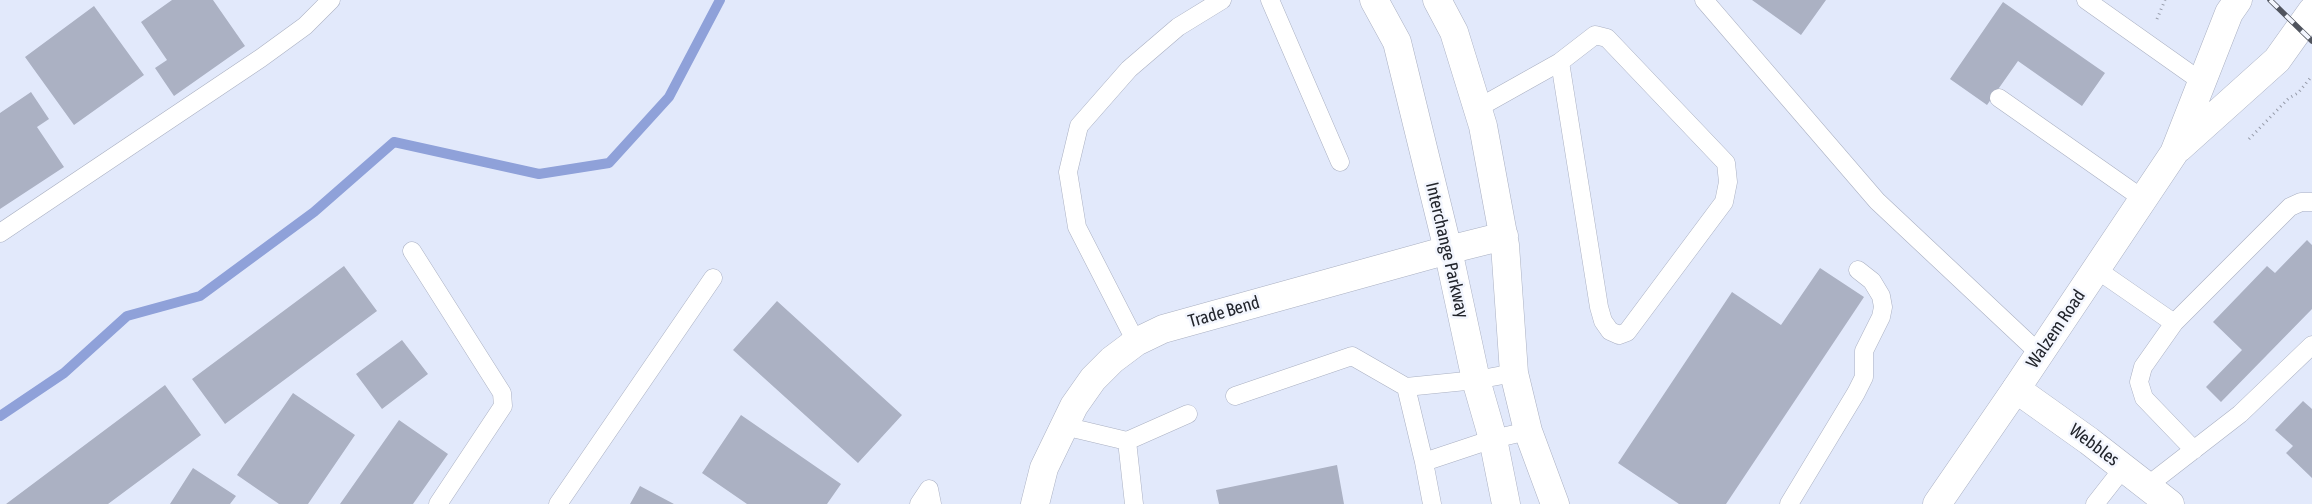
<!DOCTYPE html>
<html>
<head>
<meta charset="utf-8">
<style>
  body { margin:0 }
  canvas { display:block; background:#e2e9fb }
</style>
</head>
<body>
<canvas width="2312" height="504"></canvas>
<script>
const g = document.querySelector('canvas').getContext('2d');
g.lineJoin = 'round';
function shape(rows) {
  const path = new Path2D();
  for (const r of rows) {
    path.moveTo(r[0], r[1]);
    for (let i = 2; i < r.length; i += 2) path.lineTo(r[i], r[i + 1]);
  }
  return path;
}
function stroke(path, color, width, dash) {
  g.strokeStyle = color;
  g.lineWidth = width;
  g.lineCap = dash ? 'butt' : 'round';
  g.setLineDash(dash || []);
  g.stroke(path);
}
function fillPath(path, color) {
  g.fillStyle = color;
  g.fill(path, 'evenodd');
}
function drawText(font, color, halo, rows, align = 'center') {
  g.font = font + ' "Asap Condensed",sans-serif';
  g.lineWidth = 5;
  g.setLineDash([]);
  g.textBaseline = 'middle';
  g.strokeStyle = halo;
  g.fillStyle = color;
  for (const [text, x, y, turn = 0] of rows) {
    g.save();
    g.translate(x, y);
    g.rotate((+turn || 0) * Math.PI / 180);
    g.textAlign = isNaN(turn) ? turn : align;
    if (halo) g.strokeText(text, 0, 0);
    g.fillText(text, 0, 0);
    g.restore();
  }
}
const stream = shape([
  [0,416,64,373,127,316,200,296,314,212,394,142,539,174,609,163,669,97,720,0]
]);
const building = shape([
  [172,0,213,0,245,46,174,96,155,68,167,60,141,22],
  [1752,0,1826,0,1801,35],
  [2003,2,2105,73,2082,106,2018,61,1987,105,1950,79],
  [94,6,144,75,74,125,25,57],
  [31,92,49,119,37,127,64,167,0,209,0,113],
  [2307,240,2312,245,2312,309,2221,402,2206,387,2242,350,2213,322,2267,266,2275,273],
  [344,266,377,311,225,424,192,379],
  [1820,268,1864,297,1726,504,1679,504,1618,463,1732,292,1781,325],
  [777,301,902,415,858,463,733,350],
  [402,340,428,374,382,409,356,374],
  [165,385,201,435,108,504,6,504],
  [293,393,355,435,308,504,279,504,237,475],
  [2303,401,2312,409,2312,478,2286,453,2293,446,2275,430],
  [741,415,841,484,827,504,747,504,702,473],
  [399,420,448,454,413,504,340,504],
  [1337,465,1344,504,1219,504,1216,490],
  [193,468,236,496,230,504,170,504],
  [640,486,674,504,630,504]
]);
const path = shape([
  [2157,19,2165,0],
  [2249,139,2289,98,2298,93,2312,76]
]);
const lane = shape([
  [1270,0,1340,162],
  [1704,0,1877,201,2040,354],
  [2086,0,2202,82],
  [1999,98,2143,199],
  [1478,108,1560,62,1595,35,1607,38,1726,163,1728,182,1724,202,1627,332,1619,335,1610,331,1603,321,1599,307,1560,62],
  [0,233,261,58,305,26,331,0],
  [412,251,502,393,503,406,438,504],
  [2096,269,2174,323],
  [1136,342,1077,227,1068,172,1079,126,1129,69,1178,27,1222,0],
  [1406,387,1424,462],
  [1235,396,1352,356,1406,387,1476,380,1514,373],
  [1064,426,1127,441,1188,414],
  [1127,441,1134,504],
  [2194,450,2144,398,2139,382,2143,367,2174,323,2290,207,2301,202,2312,202],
  [2147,486,2240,414,2312,345],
  [558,504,713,278],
  [919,504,929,489,932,504],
  [1432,504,1424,462,1493,439,1528,431],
  [1789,504,1856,393,1864,377,1864,351,1881,317,1883,307,1881,296,1872,281,1858,270],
  [2095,504,2124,467]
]);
const street = shape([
  [1374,0,1397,42,1448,250,1476,380,1493,439,1506,504],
  [1437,0,1454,32,1483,126,1505,245,1514,373,1528,431,1555,504],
  [2016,389,2089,441,2170,504],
  [1035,504,1044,468,1074,406,1093,379,1112,360,1136,342,1163,329,1448,250,1504,236]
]);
const secondary = shape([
  [2179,148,2277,60,2312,11],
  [1937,504,2016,389,2174,153,2229,13,2238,0]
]);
const rail = shape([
  [2270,0,2312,41]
]);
const streetNames = [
  ["Interchange Parkway",1447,250,77],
  ["Trade Bend",1224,312,-16],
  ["Walzem Road",2056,329,-56],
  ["Webbles",2094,445,37]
];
stroke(stream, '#8fa1d9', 10);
fillPath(building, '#abb1c3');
stroke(lane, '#aab0c2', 19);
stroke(street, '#aab0c2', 29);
stroke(secondary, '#aab0c2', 29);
stroke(path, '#969ba9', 3, [1, 4]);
stroke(lane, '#fff', 18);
stroke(street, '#fff', 28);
stroke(secondary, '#fff', 28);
stroke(rail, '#50545e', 5.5);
stroke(rail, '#f3f6fe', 4, [11]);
drawText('18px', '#22252c', '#f3f6fe', streetNames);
</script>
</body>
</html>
